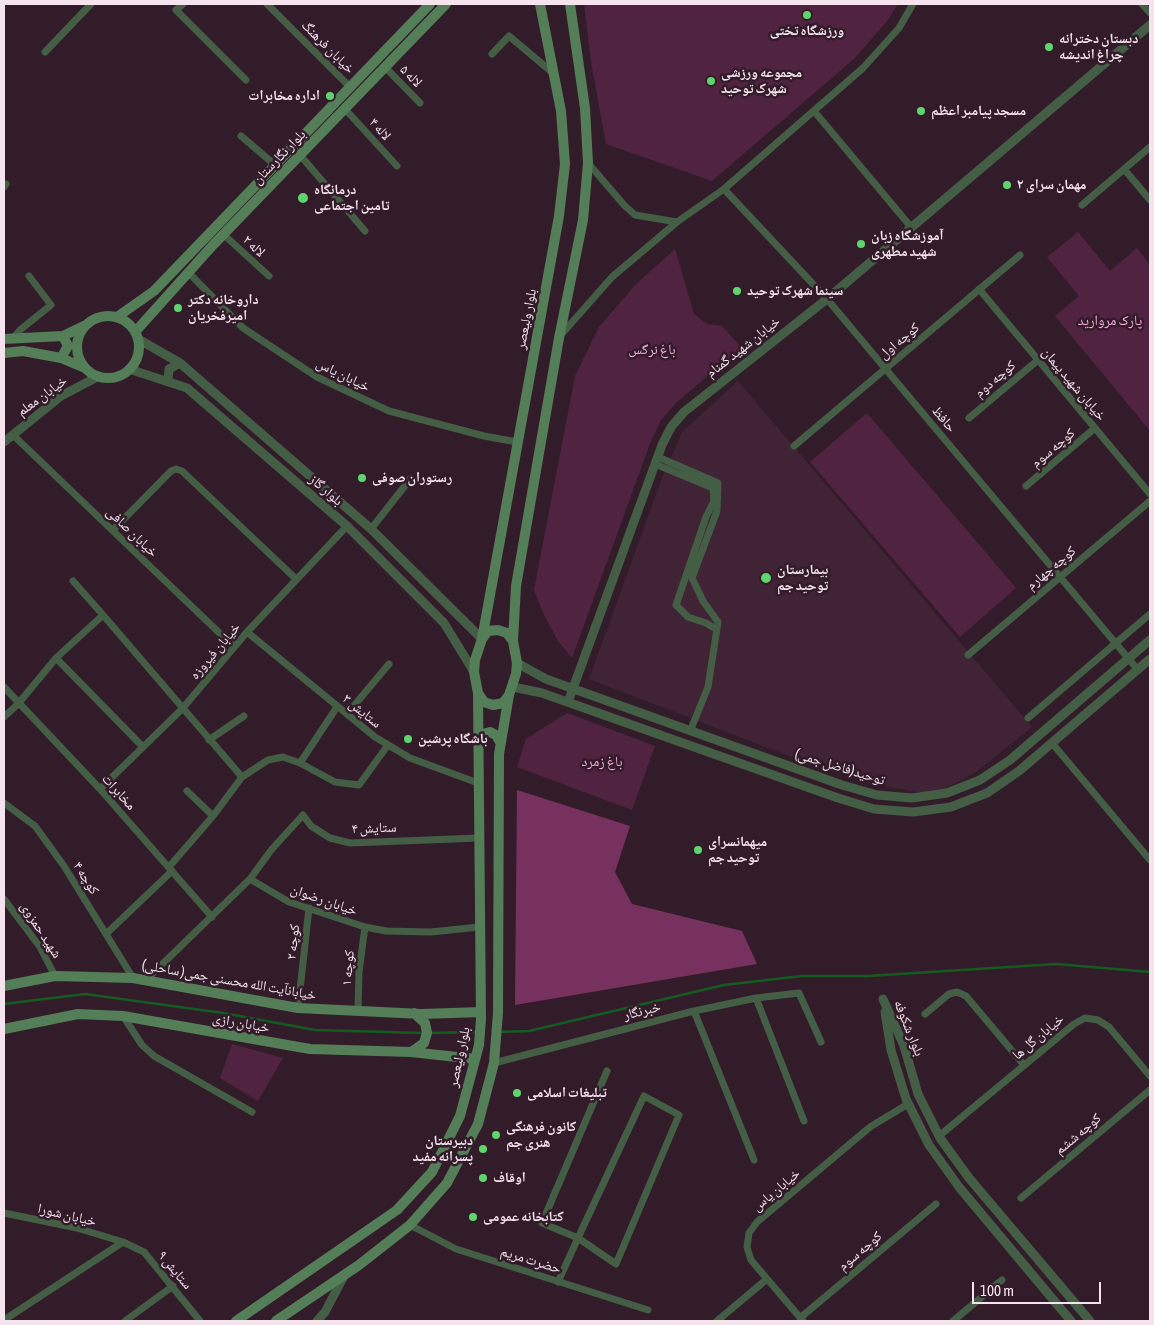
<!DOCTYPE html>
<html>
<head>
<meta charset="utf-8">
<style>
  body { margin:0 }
  #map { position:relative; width:1154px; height:1325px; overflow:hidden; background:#331c2a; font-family:"Asap Condensed",sans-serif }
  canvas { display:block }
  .frame { position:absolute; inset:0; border:5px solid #f5e4ed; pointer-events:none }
  .scale { position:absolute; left:972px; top:1282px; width:129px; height:22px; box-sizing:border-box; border:2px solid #f5e4ed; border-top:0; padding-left:6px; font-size:15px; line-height:18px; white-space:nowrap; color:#f5e4ed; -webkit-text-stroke:4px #331c2a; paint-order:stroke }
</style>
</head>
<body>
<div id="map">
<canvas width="1154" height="1325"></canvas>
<div class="frame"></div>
<div class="scale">100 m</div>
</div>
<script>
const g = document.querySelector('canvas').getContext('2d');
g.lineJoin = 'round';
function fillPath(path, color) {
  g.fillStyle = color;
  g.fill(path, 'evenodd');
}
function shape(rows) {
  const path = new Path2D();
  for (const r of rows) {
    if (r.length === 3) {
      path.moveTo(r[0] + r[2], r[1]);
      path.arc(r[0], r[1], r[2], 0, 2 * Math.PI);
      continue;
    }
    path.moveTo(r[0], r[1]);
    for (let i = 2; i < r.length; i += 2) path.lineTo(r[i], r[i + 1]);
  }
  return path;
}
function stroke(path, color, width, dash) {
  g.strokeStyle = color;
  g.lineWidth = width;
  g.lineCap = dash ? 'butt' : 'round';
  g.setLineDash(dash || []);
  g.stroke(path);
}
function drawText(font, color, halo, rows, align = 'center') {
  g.font = font + ' "Asap Condensed","Noto Naskh Arabic",sans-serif';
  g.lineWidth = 5;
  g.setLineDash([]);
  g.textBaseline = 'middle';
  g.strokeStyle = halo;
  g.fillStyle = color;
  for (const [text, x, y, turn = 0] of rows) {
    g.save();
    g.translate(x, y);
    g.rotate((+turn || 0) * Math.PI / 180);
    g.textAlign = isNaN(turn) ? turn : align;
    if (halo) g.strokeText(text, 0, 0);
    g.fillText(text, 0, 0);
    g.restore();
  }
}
const built = shape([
  [738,381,1032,727,976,772,932,795,869,783,784,754,589,679,662,478,682,432]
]);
const green = shape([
  [584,4,898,4,888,20,855,58,712,181,606,144,591,62],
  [1078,232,1110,271,1137,248,1150,265,1150,431,1055,316,1079,296,1047,257],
  [675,249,694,314,707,324,722,326,741,347,677,402,661,420,651,441,572,658,558,641,544,615,534,590,575,376,599,327,635,285],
  [867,413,1016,588,960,637,810,462],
  [567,713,655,746,632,810,517,767,526,739],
  [232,1044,283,1058,258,1101,220,1078]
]);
const forest = shape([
  [517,790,630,826,615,872,632,904,742,931,757,964,515,1005]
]);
const stream = shape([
  [4,1004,85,994,223,1013,315,1030,423,1033],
  [498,1032,529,1031,724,985,802,976,868,976,1056,964,1150,972],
  [428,1033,478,1032]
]);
const minor = shape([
  [183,4,176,10,246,80],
  [267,4,350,87],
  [1142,4,1150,13],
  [45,52,91,4],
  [492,54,509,36,553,73],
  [385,67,420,103],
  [345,109,397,166],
  [814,111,911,227],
  [241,136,275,165],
  [300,155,365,231],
  [588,163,624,205,635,215,677,222],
  [1124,169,1150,200],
  [4,187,6,184],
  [724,189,827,299,1138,670],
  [1082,205,1150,147],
  [223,234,269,276],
  [188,272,243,328,317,377,389,411,484,436,517,442],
  [979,289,1150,494],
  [560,336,612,277,677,222,724,189,863,68,899,28,913,4],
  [12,339,20,330,51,305,29,276],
  [969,418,1038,360],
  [13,435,234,647],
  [794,446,1020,255],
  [658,457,718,483,717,511,692,578,703,601,718,622,708,687,691,729],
  [655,464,713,488,714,501,706,517,676,605,688,617,706,623,716,629],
  [1026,486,1095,428],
  [371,529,411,478],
  [113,530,171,471,176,469,182,471,295,578],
  [73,581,103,615],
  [247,632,375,737,410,758,478,783],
  [968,655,1150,501],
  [56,658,143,747],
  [4,687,100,789,212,917],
  [347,714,389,664],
  [4,717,18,704,56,658,103,615,242,777],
  [1028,718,1150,614],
  [209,740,244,716],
  [1052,743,1150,860],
  [300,763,335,782,359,785,388,745],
  [100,789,182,709,247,632,347,526],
  [187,791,213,816],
  [4,803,35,826,64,866,133,978],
  [169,867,213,816,242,777,268,760,283,757,300,763,337,707],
  [250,879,289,902,365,927,386,931,431,932,479,927],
  [4,899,40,947,55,976],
  [106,934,172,871],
  [147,979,250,879,272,849,303,815,311,826,330,838,350,843,479,838],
  [756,998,804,1121],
  [298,1008,309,908],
  [358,1011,359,972,365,927],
  [694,1011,754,1160],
  [925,1014,949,994,957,992,966,996,1024,1065],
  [123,1016,142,1045,154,1056,252,1112],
  [494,1063,694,1011,756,998,799,993,821,1042],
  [939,1136,1074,1024,1085,1018,1098,1020,1109,1027,1150,1076],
  [1021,1198,1150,1090],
  [4,1213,77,1228,123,1242,144,1252,200,1321],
  [410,1225,456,1249,648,1310],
  [558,1282,578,1238,644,1096,679,1115,616,1264,578,1238,542,1223,607,1071],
  [800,1318,936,1204],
  [4,1320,123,1242],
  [125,1321,173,1286],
  [717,1321,767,1279],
  [803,1321,751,1260,747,1247,749,1233,757,1222,870,1127,908,1104],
  [953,1321,1002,1280]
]);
const tertiary = shape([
  [138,339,180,363,371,529,482,639],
  [129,369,187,388,347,526,444,623,474,672],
  [168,381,169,369,180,363],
  [4,442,61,396,99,376],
  [517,663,546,679,842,785,877,795,912,798,947,793,980,780,1010,760,1150,640],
  [513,687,542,693,838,798,874,809,913,812,951,807,987,793,1019,771,1150,659],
  [568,702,662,445,671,427,684,412,827,299,1150,25],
  [883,999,904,1046,918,1094,940,1138,969,1178,1090,1321],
  [885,1012,891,1050,906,1099,929,1145,959,1187,1071,1321],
  [317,1321,325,1312,345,1274]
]);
const secondary = shape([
  [108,347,31],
  [117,317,154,291,430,4],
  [135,332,213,245,446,4],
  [4,339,63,336,86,325],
  [4,353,23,351,61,358,85,368],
  [61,358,68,346,63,336],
  [498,630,507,633,513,641,517,663,516,674,509,695,503,703,493,705,484,702,478,693,474,672,475,660,482,639,488,631,498,630],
  [482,639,559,216,565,164,561,111,540,4],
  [513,641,516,586,559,338,583,220,588,163,585,108,570,4],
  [478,743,483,734,490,732,496,735,500,742],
  [4,986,55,976,133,978,298,1008,422,1014,481,1012],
  [4,1029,78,1014,123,1016,310,1049,411,1052,475,1059],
  [411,1052,424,1043,427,1033,425,1023,414,1013],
  [236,1321,397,1210,432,1172,460,1116,479,1045,481,1019,478,693],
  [276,1321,359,1265,410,1225,447,1183,478,1124,494,1063,498,1013,499,754,509,695]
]);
const markers = [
  [807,15,5,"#5ed56c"],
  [1049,47,5,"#5ed56c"],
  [711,81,5,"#5ed56c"],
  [330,96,5,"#5ed56c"],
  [921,111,5,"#5ed56c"],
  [1007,185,5,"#5ed56c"],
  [303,198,6,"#5ed56c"],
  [861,244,5,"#5ed56c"],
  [737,291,5,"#5ed56c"],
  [178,308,5,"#5ed56c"],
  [362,478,5,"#5ed56c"],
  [766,578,6,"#5ed56c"],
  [408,739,5,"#5ed56c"],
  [698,850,5,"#5ed56c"],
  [517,1093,5,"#5ed56c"],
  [496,1135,5,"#5ed56c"],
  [483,1149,5,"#5ed56c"],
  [483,1178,5,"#5ed56c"],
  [473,1217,5,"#5ed56c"]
];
const poiNames = [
  ["ورزشگاه تختی",807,31,"center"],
  ["دبستان دخترانه",1059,39],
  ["چراغ اندیشه",1059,55],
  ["مجموعه ورزشی",721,73],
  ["شهرک توحید",721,89],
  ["اداره مخابرات",320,96,"right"],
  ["مسجد پیامبر اعظم",931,111],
  ["مهمان سرای ۲",1017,185],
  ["درمانگاه",314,190],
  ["تامین اجتماعی",314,206],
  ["آموزشگاه زبان",871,236],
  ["شهید مطهری",871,252],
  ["سینما شهرک توحید",747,291],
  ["داروخانه دکتر",188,300],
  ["امیرفخریان",188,316],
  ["رستوران صوفی",372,478],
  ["بیمارستان",777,570],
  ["توحید جم",777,586],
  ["باشگاه پرشین",418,739],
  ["میهمانسرای",708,842],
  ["توحید جم",708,858],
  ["تبلیغات اسلامی",527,1093],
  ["کانون فرهنگی",506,1127],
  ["هنری جم",506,1143],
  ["دبیرستان",473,1141,"right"],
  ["پسرانه مفید",473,1157,"right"],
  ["اوقاف",493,1178],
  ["کتابخانه عمومی",483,1217]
];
const streetNames = [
  ["خیابان فرهنگ",328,47,45],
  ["لاله ۵",411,76,45],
  ["لاله ۴",380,129,48],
  ["بلوار نگارستان",279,157,-46],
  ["لاله ۲",254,246,43],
  ["بلوار ولیعصر",526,319,-79],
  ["کوچه اول",899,341,-40],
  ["خیابان شهید گمنام",743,347,-38],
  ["خیابان یاس",343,375,26],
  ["کوچه دوم",995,379,-40],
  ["خیابان شهید پیمان",1074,384,50],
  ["خیابان معلم",42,396,-36],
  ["حافظ",944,419,50],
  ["کوچه سوم",1053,448,-40],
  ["بلوار گاز",326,490,41],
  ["خیابان صافی",132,532,44],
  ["کوچه چهارم",1051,568,-40],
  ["خیابان فیروزه",215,651,-50],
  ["ستایش ۳",362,711,39],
  ["توحید(فاضل جمی)",840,767,17],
  ["مخابرات",119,792,48],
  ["ستایش ۴",374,828,-2],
  ["کوچه ۴",86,878,58],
  ["خیابان رضوان",324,900,19],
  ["شهید حمزوی",41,930,57],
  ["کوچه ۲",293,942,-84],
  ["کوچه ۱",348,968,-85],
  ["خیابانآیت الله محسنی جمی( ساحلی)",229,980,10],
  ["خبرنگار",642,1011,-14],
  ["خیابان رازی",241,1023,10],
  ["بلوار شکوفه",909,1028,68],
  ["خیابان گل ها",1038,1037,-40],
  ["بلوار ولیعصر",459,1057,-78],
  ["کوچه ششم",1078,1134,-40],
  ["خیابان یاس",776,1190,-40],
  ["خیابان شورا",67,1215,13],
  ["کوچه سوم",860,1251,-40],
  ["حضرت مریم",531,1260,17],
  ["ستایش ۹",175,1270,50]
];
const parkNames = [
  ["پارک مروارید",1110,321],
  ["باغ نرگس",652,350],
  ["باغ زمرد",602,762]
];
fillPath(built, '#402335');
fillPath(green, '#502340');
fillPath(forest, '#77315e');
stroke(stream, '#145b21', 2.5);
stroke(minor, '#445e45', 7);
stroke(tertiary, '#445e45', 9);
stroke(secondary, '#547e57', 10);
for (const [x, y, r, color] of markers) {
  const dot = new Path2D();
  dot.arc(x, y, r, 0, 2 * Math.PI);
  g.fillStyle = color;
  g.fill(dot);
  stroke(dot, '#331c2a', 2);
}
drawText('bold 14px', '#f5e4ed', '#331c2a', poiNames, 'left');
drawText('14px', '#f5e4ed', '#331c2a', streetNames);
drawText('14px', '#fcaadc', '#331c2a', parkNames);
</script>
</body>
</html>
